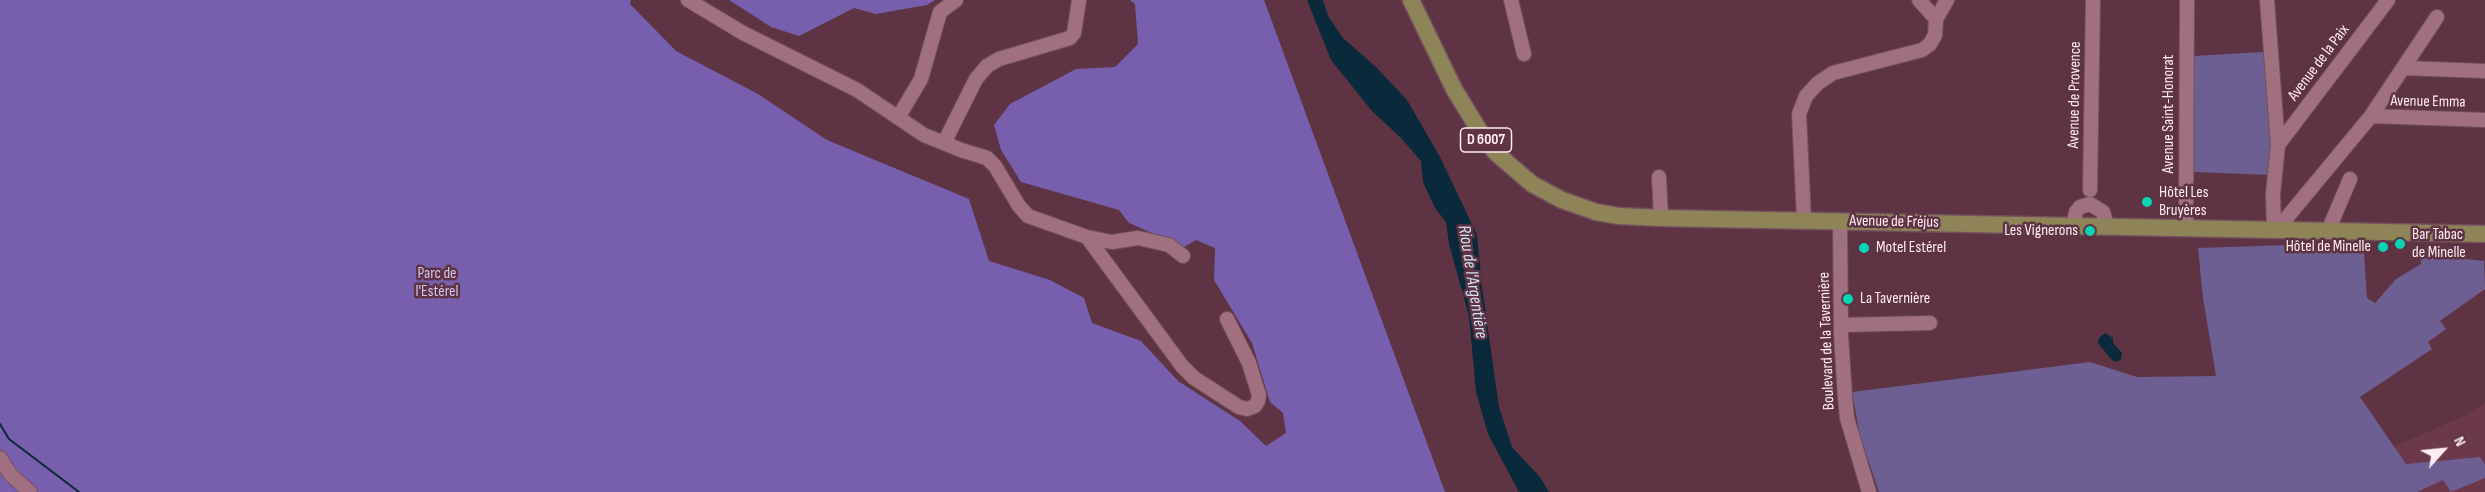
<!DOCTYPE html>
<html>
<head>
<meta charset="utf-8">
<style>
  body { margin:0 }
  #map { position:relative; width:2485px; height:492px; overflow:hidden; background:#5e3343; font-family:"Sofia Sans Condensed",sans-serif }
  canvas { display:block }
  .north { position:absolute; left:2413px; top:420px; width:60px; height:60px; -webkit-text-stroke:4px #5e3343; paint-order:stroke; rotate:63deg; font-size:16px; font-weight:700; line-height:24px; text-align:center; color:#fdecf1 }
  .north::after { content:''; display:block; margin:auto; width:21px; height:27px; background:#fdecf1; clip-path:polygon(50% 0,100% 100%,50% 72%,0 100%) }
</style>
</head>
<body>
<div id="map">
<canvas width="2485" height="492"></canvas>
<div class="north">N</div>
</div>
<script>
const g = document.querySelector('canvas').getContext('2d');
g.lineJoin = 'round';
function fillPath(path, color) {
  g.fillStyle = color;
  g.fill(path, 'evenodd');
}
function shape(rows) {
  const path = new Path2D();
  for (const r of rows) {
    path.moveTo(r[0], r[1]);
    for (let i = 2; i < r.length; i += 2) path.lineTo(r[i], r[i + 1]);
  }
  return path;
}
function stroke(path, color, width, dash) {
  g.strokeStyle = color;
  g.lineWidth = width;
  g.lineCap = dash ? 'butt' : 'round';
  g.setLineDash(dash || []);
  g.stroke(path);
}
function drawText(font, color, halo, rows, align = 'center') {
  g.font = font + ' "Sofia Sans Condensed",sans-serif';
  g.lineWidth = 5;
  g.setLineDash([]);
  g.textBaseline = 'middle';
  g.strokeStyle = halo;
  g.fillStyle = color;
  for (const [text, x, y, turn = 0] of rows) {
    g.save();
    g.translate(x, y);
    g.rotate((+turn || 0) * Math.PI / 180);
    g.textAlign = isNaN(turn) ? turn : align;
    if (halo) g.strokeText(text, 0, 0);
    g.fillText(text, 0, 0);
    g.restore();
  }
}
const built = shape([
  [2485,403,2485,492,2418,492,2393,447,2466,415]
]);
const green = shape([
  [2264,52,2273,155,2271,175,2193,172,2194,56],
  [2363,238,2367,298,2375,303,2396,279,2421,264,2420,248,2445,248,2446,253,2465,253,2465,259,2484,261,2485,289,2440,321,2446,329,2428,342,2432,349,2360,397,2406,464,2480,457,2485,465,2485,478,2451,492,2443,480,2417,492,1879,492,1860,436,1852,392,2090,362,2137,377,2216,376,2203,298,2198,248,2351,243,2352,240]
]);
const forest = shape([
  [0,0,631,0,630,4,676,51,758,94,827,140,969,199,989,261,1050,280,1084,298,1092,323,1141,341,1178,381,1240,421,1266,446,1286,433,1283,413,1270,402,1252,343,1214,280,1215,248,1196,240,1184,247,1129,223,1119,210,1021,182,1001,150,994,125,1010,104,1076,69,1115,67,1138,44,1135,4,1130,0,1264,0,1445,492,0,492],
  [729,0,935,0,927,5,876,14,854,8,799,36,771,27]
]);
const water = shape([
  [1307,0,1323,0,1328,16,1343,38,1376,67,1407,100,1440,157,1477,235,1482,287,1499,407,1512,447,1540,477,1549,492,1519,492,1488,434,1476,392,1469,316,1449,244,1446,222,1435,208,1423,182,1421,161,1401,138,1372,111,1331,60],
  [2105,333,2113,338,2113,343,2122,353,2121,359,2117,362,2112,360,2098,343,2099,338]
]);
const stream = shape([
  [0,424,9,439,79,492]
]);
const minor = shape([
  [688,0,743,33,857,90,924,135,961,150,987,158,995,166,1019,206,1028,216,1087,237,1112,242,1138,238,1169,245,1183,256],
  [1511,0,1524,54],
  [1919,0,1936,19],
  [2267,0,2278,145,2273,194,2274,229],
  [2404,68,2485,71],
  [899,116,921,79,940,12,956,0],
  [2371,116,2485,120],
  [944,143,976,79,987,66,999,59,1070,38,1074,33,1079,0],
  [2278,145,2388,0],
  [1659,177,1661,218],
  [2090,190,2093,0],
  [1804,220,1799,114,1806,96,1818,83,1833,73,1922,50,1930,44,1935,35,1936,19,1947,0],
  [1840,221,1841,335,1845,397,1847,418,1869,492],
  [2073,226,2076,212,2080,207,2090,204,2103,212,2107,226],
  [2186,228,2187,0],
  [2274,229,2284,221,2371,116,2437,17],
  [2328,231,2350,179],
  [1087,237,1182,366,1194,378,1239,407,1247,409,1255,406,1258,401,1259,395,1249,363,1227,319],
  [1841,325,1930,323],
  [0,458,11,475,30,492]
]);
const major = shape([
  [1411,0,1454,89,1482,135,1496,153,1532,184,1562,200,1596,212,1619,216,1661,218,2485,234]
]);
const markers = [
  [2147,202,6,"#06d5b6"],
  [2090,231,6,"#06d5b6"],
  [2400,244,6,"#06d5b6"],
  [2383,247,6,"#06d5b6"],
  [1864,248,6,"#06d5b6"],
  [1848,299,6,"#06d5b6"]
];
const shields = [
  [1486,140,51]
];
const shieldNames = [
  ["D 6007",1486,140]
];
const streetNames = [
  ["Avenue de la Paix",2319,63,-53],
  ["Avenue de Provence",2075,95,-89],
  ["Avenue Emma",2428,102,1],
  ["Avenue Saint-Honorat",2169,114,-90],
  ["Avenue de Fréjus",1894,222,1],
  ["Boulevard de la Tavernière",1827,341,-92]
];
const poiNames = [
  ["Hôtel Les",2159,193],
  ["Bruyères",2159,211],
  ["Les Vignerons",2078,231,"right"],
  ["Bar Tabac",2412,235],
  ["de Minelle",2412,253],
  ["Hôtel de Minelle",2371,247,"right"],
  ["Motel Estérel",1876,248],
  ["La Tavernière",1860,299]
];
const parkNames = [
  ["Parc de",437,274],
  ["l'Estérel",437,292]
];
const waterNames = [
  ["Riou de l'Argentière",1472,282,81]
];
fillPath(built, '#6b384c');
fillPath(green, '#6e5f92');
fillPath(forest, '#785fad');
fillPath(water, '#0a293a');
stroke(stream, '#0a293a', 2);
stroke(minor, '#72505d', 16);
stroke(major, '#72505d', 19);
stroke(minor, '#a17080', 14);
stroke(major, '#8f8358', 16);
for (const [x, y, r, color] of markers) {
  const dot = new Path2D();
  dot.arc(x, y, r, 0, 2 * Math.PI);
  g.fillStyle = color;
  g.fill(dot);
  stroke(dot, '#5e3343', 2);
}
for (const [x, y, w] of shields) {
  const box = new Path2D();
  box.roundRect(x - w / 2, y - 12, w, 24, 4.5);
  g.fillStyle = '#5e3343';
  g.fill(box);
  stroke(box, '#fdecf1', 1.5);
}
drawText('bold 15px', '#fdecf1', null, shieldNames);
drawText('16px', '#fdecf1', '#5e3343', streetNames);
drawText('16px', '#fdecf1', '#5e3343', poiNames, 'left');
drawText('16px', '#d1c6f1', '#5e3343', parkNames);
drawText('italic 18px', '#cde2f0', '#5e3343', waterNames);
</script>
</body>
</html>
